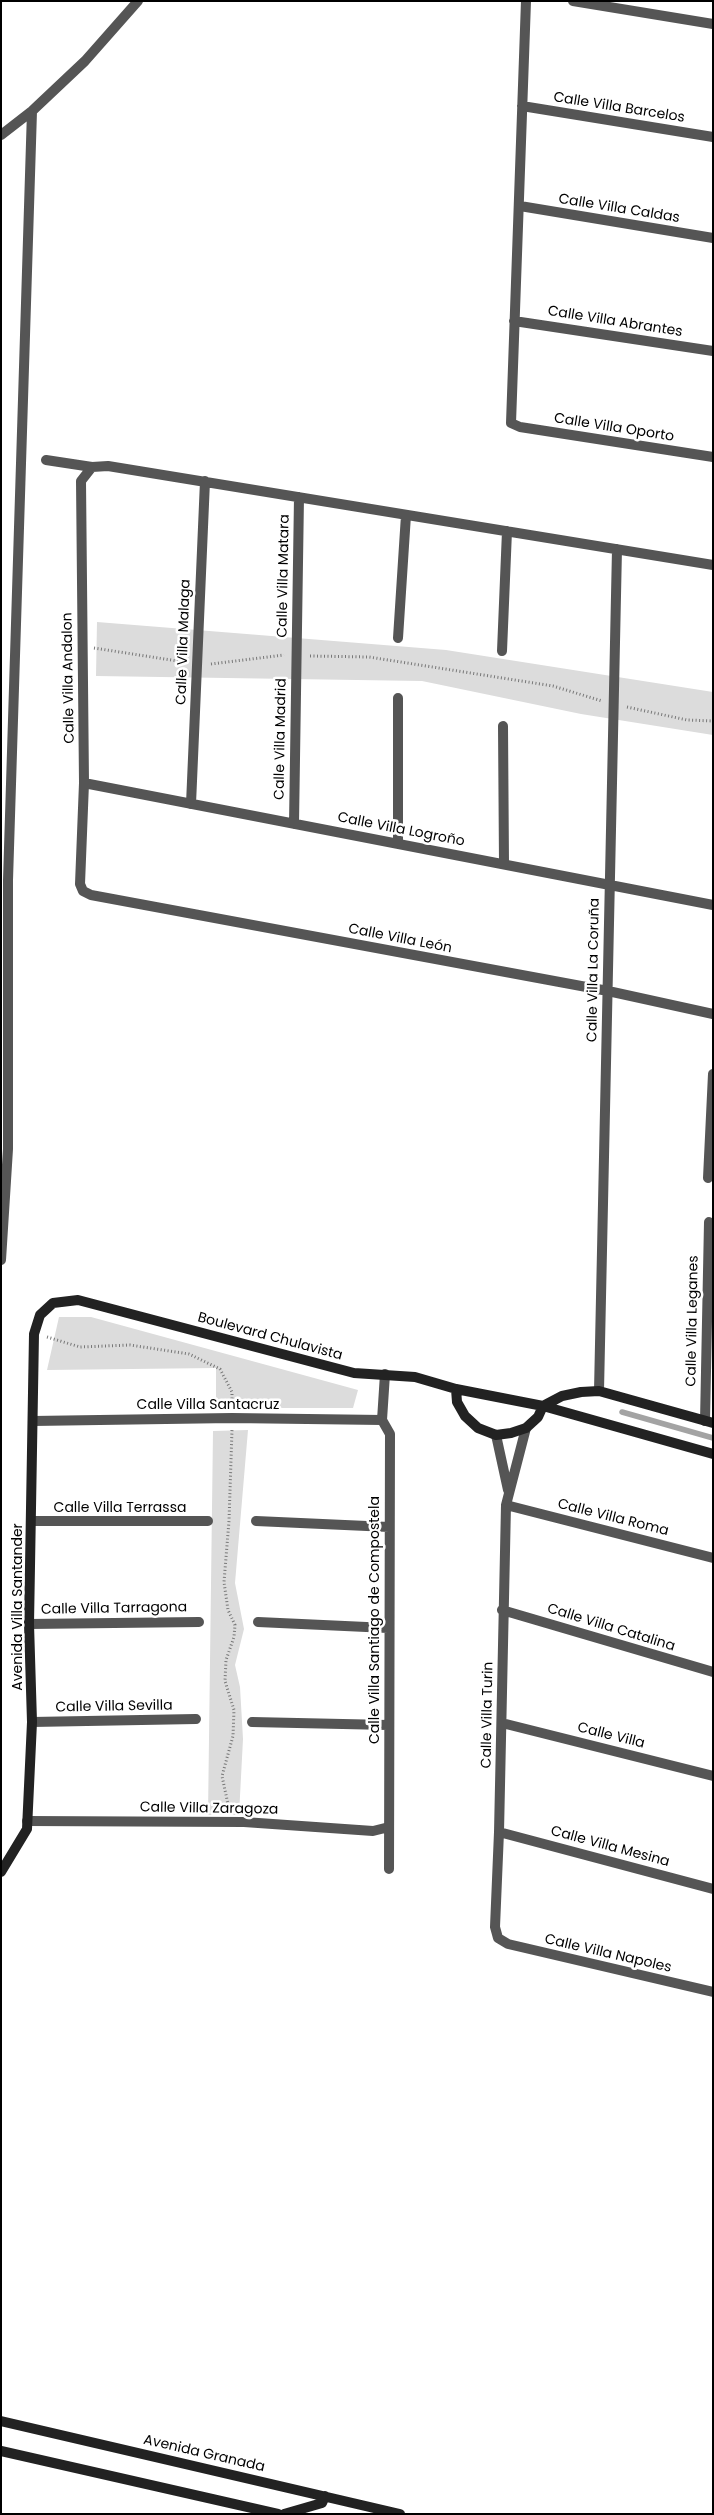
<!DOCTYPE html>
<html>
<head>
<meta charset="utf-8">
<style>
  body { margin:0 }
  #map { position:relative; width:714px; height:2515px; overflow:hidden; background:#fff; font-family:Poppins,sans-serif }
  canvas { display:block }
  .frame { position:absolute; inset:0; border:2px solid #000; pointer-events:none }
</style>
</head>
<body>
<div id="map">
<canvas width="714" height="2515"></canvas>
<div class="frame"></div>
</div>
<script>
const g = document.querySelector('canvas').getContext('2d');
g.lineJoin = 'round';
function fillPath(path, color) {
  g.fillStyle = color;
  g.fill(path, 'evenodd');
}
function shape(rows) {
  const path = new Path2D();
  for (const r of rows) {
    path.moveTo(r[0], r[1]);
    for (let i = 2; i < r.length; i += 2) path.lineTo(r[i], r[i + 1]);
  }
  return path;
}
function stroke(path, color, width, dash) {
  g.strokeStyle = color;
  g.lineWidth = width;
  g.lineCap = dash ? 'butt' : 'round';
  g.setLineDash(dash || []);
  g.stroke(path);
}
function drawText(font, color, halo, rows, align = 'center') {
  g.font = font + ' Poppins,sans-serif';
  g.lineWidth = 5;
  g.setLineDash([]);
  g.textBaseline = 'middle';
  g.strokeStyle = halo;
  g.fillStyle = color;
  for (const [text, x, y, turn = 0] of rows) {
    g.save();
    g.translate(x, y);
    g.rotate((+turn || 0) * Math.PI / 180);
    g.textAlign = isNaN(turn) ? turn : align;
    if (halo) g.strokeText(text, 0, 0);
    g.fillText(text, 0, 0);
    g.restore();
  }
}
const green = shape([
  [97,622,446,650,713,692,713,735,581,714,422,681,96,676],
  [59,1317,91,1317,358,1390,353,1408,216,1408,216,1368,47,1370],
  [248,1430,235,1583,244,1629,235,1665,240,1687,243,1739,239,1815,208,1815,213,1431]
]);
const stream = shape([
  [622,1412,713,1438]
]);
const path = shape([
  [94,648,184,662],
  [310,656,369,657,553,686,602,701],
  [211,664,284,655],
  [627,707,687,720,713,721],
  [47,1337,80,1347,130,1345,189,1354,220,1369,232,1392,232,1406],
  [229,1809,222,1776,233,1736,234,1710,225,1681,226,1660,234,1637,235,1625,228,1610,224,1582,229,1521,232,1430]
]);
const street = shape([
  [526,1,511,423,520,427,713,457],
  [573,1,713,24],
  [522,106,713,137],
  [1,135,32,111,85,61,138,1],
  [520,206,713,238],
  [514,321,713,351],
  [46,460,92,467,108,466,713,565],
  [92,467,81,481,84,783,80,884,83,891,91,895,608,991,713,1014],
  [398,638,406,515],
  [502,651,507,531],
  [503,726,504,864],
  [84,783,713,905],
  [191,804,205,481],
  [294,824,299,497],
  [398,844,398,698],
  [708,1178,713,1074],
  [1,1260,8,1149,8,880,32,111],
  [385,1374,382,1420,390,1434,389,1869],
  [599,1391,617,549],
  [33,1421,232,1418,382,1420],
  [705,1421,709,1222],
  [526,1428,506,1505,499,1832,495,1927,498,1938,508,1944,713,1992],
  [496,1435,508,1490],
  [506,1505,713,1558],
  [32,1521,208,1521],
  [256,1521,389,1527],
  [502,1610,713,1672],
  [258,1622,388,1628],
  [29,1624,199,1622],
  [32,1722,196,1719],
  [252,1722,388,1725],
  [502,1723,713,1776],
  [27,1821,244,1822,373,1831,389,1827],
  [499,1832,713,1889]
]);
const secondary = shape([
  [456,1389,457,1402,465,1416,478,1428,496,1435,511,1433,526,1428,538,1417,543,1406,562,1396,581,1392,599,1391,713,1423],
  [1,1872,27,1829,32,1722,29,1624,34,1334,40,1315,53,1303,78,1300,354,1373,415,1377,456,1389,543,1406,713,1454],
  [1,2421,400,2514],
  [1,2451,278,2514],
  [284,2514,322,2503,325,2496]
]);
const streetNames = [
  ["Calle Villa Barcelos",619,108,9],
  ["Calle Villa Caldas",619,209,9],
  ["Calle Villa Abrantes",615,322,9],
  ["Calle Villa Oporto",614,428,9],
  ["Calle Villa Matara",284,576,-89],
  ["Calle Villa Malaga",184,642,-88],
  ["Calle Villa Andalon",69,678,-91],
  ["Calle Villa Madrid",281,739,-89],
  ["Calle Villa Logroño",401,830,11],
  ["Calle Villa León",400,939,11],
  ["Calle Villa La Coruña",594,970,-89],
  ["Calle Villa Leganes",693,1321,-89],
  ["Boulevard Chulavista",270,1337,15],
  ["Calle Villa Santacruz",208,1405],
  ["Calle Villa Terrassa",120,1508],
  ["Calle Villa Roma",613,1518,14],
  ["Avenida Villa Santander",18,1607,-90],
  ["Calle Villa Tarragona",114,1609,-1],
  ["Calle Villa Santiago de Compostela",375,1620,-90],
  ["Calle Villa Catalina",611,1628,17],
  ["Calle Villa Sevilla",114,1707,-1],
  ["Calle Villa Turin",488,1715,-89],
  ["Calle Villa",611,1736,14],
  ["Calle Villa Zaragoza",209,1809,1],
  ["Calle Villa Mesina",610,1847,15],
  ["Calle Villa Napoles",608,1954,13],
  ["Avenida Granada",204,2454,13]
];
fillPath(green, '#dcdcdc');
stroke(stream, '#a3a3a3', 5.5);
stroke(path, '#777', 3, [1, 2.5]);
stroke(street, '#555', 10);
stroke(secondary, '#222', 10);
drawText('14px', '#000', '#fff', streetNames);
</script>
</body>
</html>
